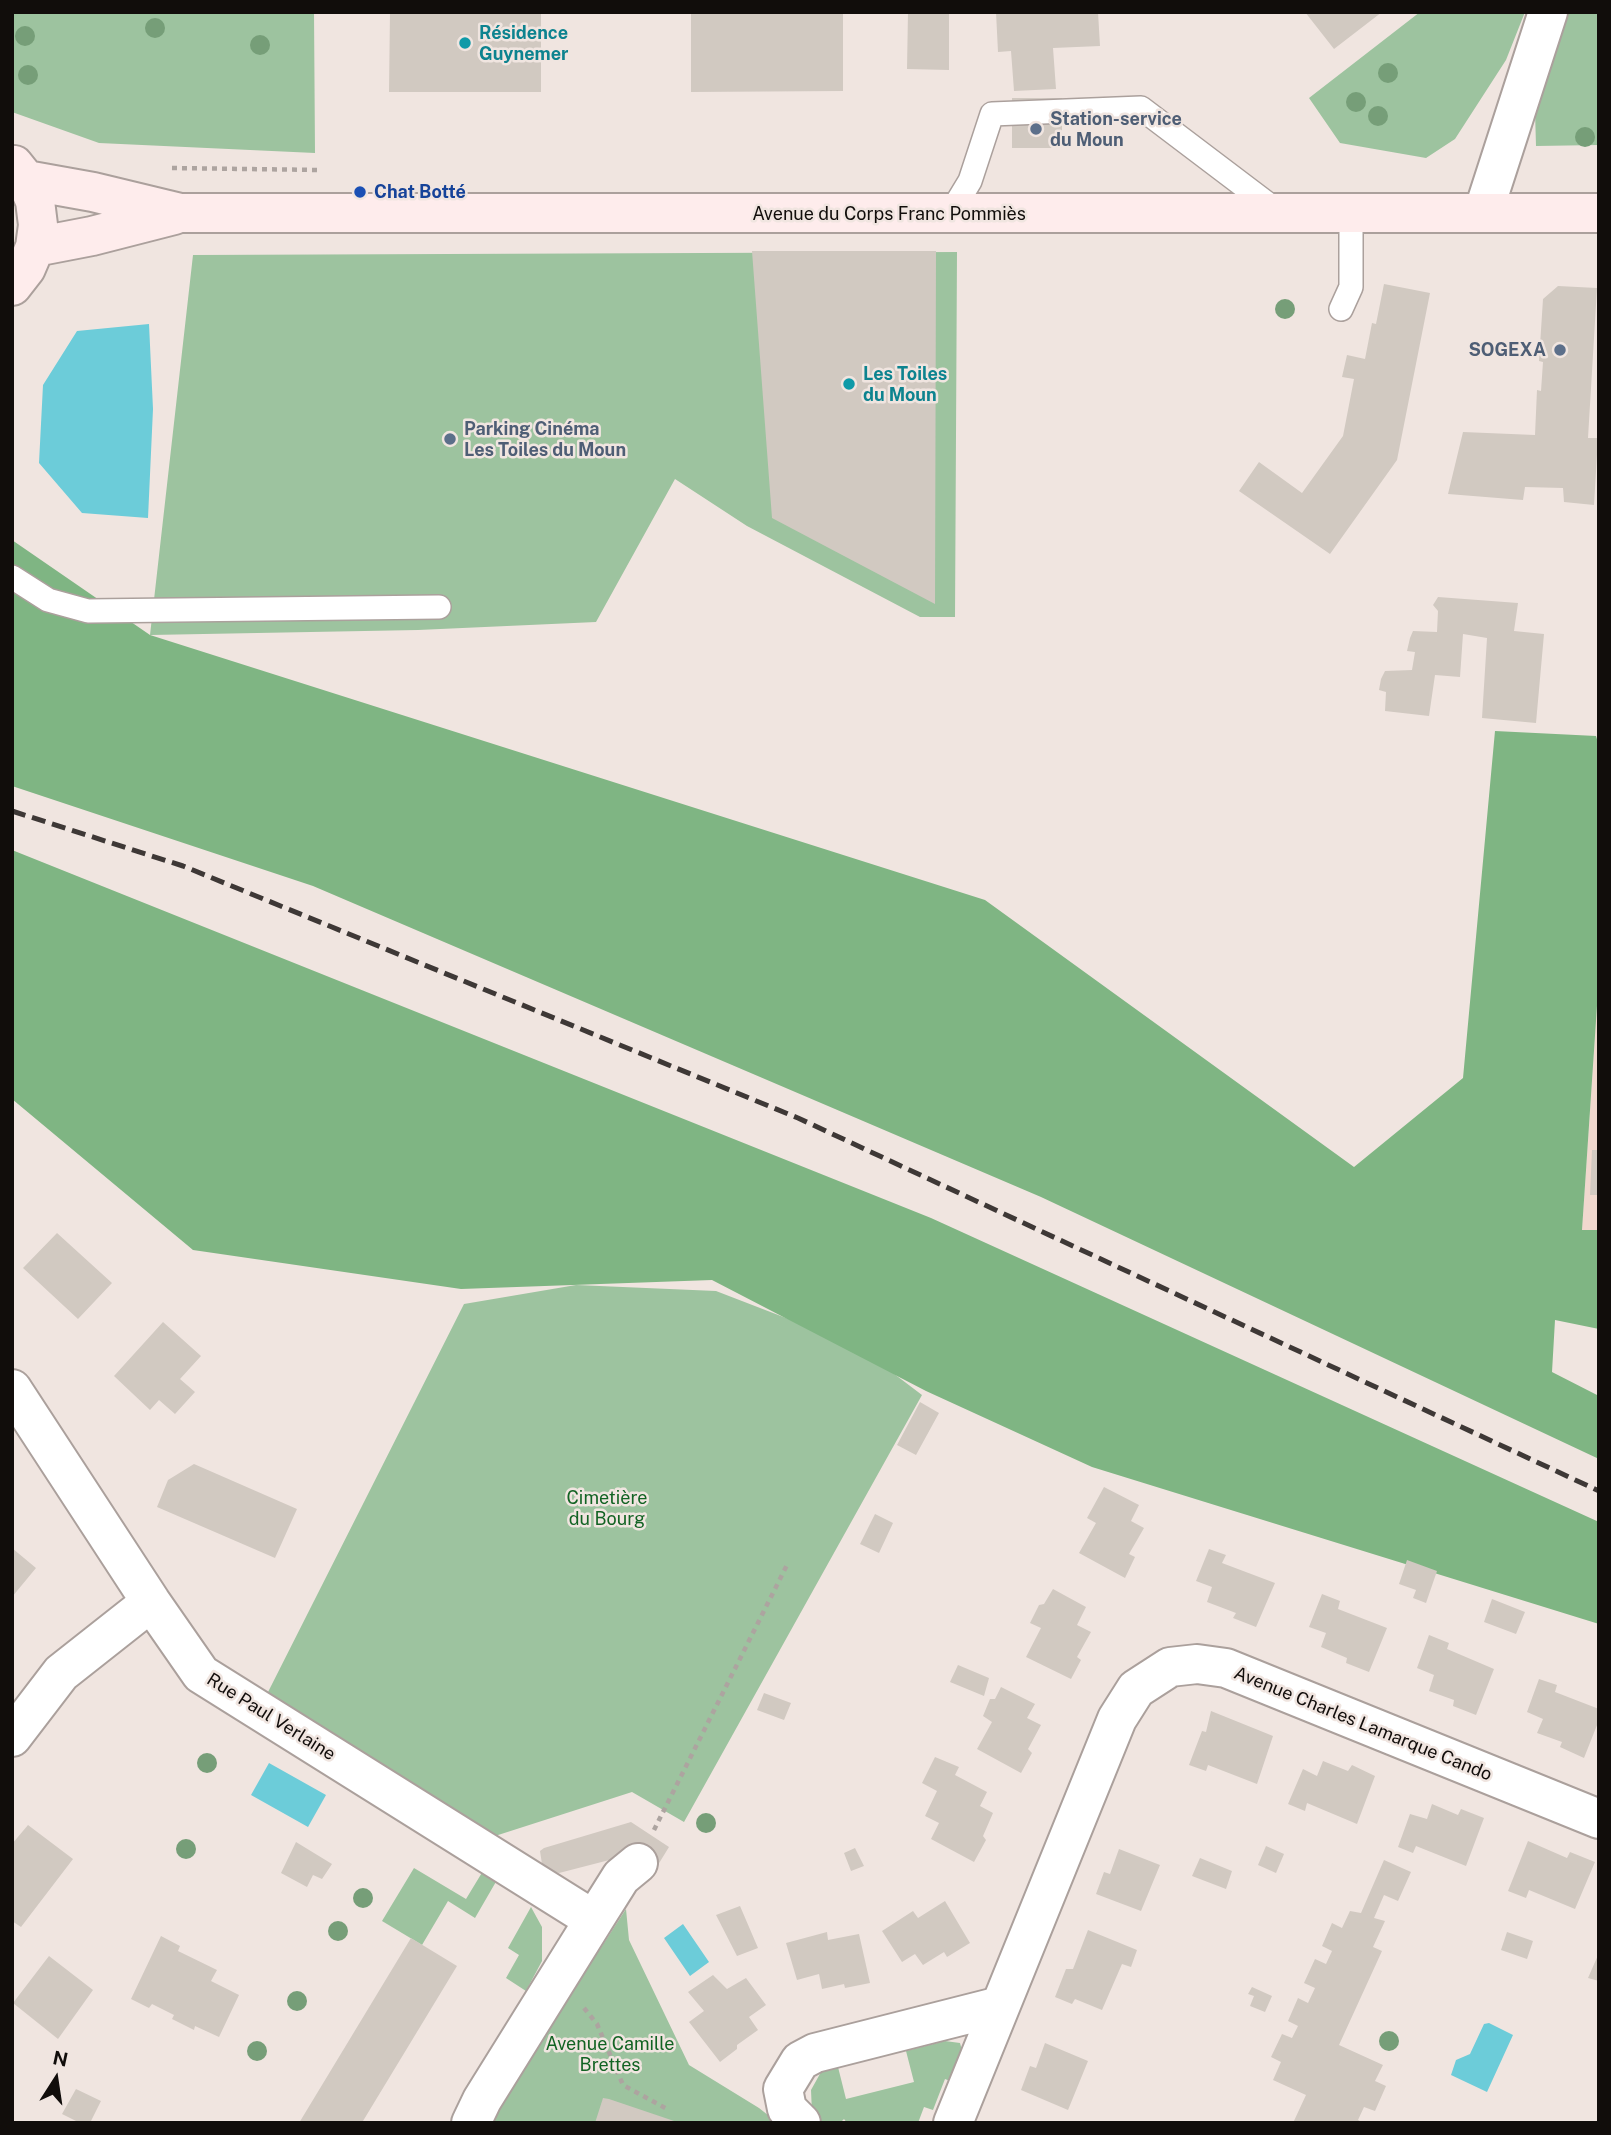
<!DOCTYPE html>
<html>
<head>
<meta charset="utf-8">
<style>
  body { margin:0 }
  #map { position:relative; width:1611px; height:2135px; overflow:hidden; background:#f0e5e0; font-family:"Public Sans",sans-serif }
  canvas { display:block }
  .frame { position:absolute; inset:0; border:14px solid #110d0b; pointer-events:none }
  .north { position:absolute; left:21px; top:2044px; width:70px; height:70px; -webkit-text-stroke:5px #f0e5e0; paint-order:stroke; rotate:12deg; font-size:19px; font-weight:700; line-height:28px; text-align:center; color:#110d0b }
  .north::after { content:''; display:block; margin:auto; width:24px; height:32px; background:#110d0b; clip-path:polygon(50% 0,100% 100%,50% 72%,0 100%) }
</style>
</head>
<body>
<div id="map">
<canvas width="1611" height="2135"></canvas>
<div class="frame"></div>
<div class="north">N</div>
</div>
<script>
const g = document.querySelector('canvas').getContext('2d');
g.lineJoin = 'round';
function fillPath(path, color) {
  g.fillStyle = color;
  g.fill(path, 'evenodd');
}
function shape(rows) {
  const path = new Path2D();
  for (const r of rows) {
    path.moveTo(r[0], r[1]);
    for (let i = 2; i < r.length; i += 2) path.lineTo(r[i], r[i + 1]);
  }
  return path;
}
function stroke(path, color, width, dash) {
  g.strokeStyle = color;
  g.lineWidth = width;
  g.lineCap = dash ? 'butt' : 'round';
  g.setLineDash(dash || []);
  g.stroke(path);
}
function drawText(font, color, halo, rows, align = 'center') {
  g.font = font + ' "Public Sans",sans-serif';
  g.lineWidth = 5;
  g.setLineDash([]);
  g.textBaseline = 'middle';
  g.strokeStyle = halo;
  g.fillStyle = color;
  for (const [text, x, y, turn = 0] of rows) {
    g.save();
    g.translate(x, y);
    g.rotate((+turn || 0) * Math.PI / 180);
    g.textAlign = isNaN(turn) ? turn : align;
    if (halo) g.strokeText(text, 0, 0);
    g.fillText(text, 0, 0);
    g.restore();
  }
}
const commercial = shape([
  [1599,976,1599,1230,1582,1230]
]);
const green = shape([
  [12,12,314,12,315,153,99,143,12,112],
  [1420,12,1525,12,1506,60,1455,139,1426,158,1340,143,1309,98],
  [1567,12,1599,12,1599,145,1536,146,1535,111],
  [957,252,955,617,920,617,747,526,675,479,596,622,418,630,150,635,193,255],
  [576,1285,716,1291,856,1345,922,1395,684,1822,632,1792,495,1836,265,1698,464,1304],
  [414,1868,466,1899,483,1871,497,1880,475,1918,448,1901,422,1945,382,1921],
  [531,1907,542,1927,542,1961,526,1991,506,1978,519,1955,508,1948],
  [626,1909,629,1940,689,2065,759,2108,778,2123,492,2123,500,2103],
  [945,2041,960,2043,964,2058,955,2083,945,2079,933,2110,924,2107,918,2123,847,2123,844,2119,840,2123,823,2123,812,2113,811,2090,821,2072,838,2067,846,2099,914,2082,906,2051]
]);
const forest = shape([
  [12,540,150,635,985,900,1354,1167,1463,1078,1495,731,1596,736,1599,746,1599,976,1582,1230,1599,1230,1599,1329,1555,1320,1552,1372,1599,1396,1599,1459,1041,1197,313,886,12,786],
  [12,850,931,1218,1599,1522,1599,1624,1092,1467,926,1391,712,1280,461,1289,193,1250,12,1099]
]);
const water = shape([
  [149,324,153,409,148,518,82,513,39,463,43,385,77,331],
  [269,1763,326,1795,308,1827,251,1795],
  [683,1924,709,1962,690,1976,664,1938],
  [1489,2023,1513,2035,1487,2092,1451,2075,1456,2060,1470,2054,1484,2024]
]);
const building = shape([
  [390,12,541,12,541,92,389,92],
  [691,12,843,12,843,91,691,92],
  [908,12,949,12,949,70,907,69],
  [996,12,1098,12,1100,46,1053,48,1056,89,1014,91,1011,51,998,52],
  [1305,12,1382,12,1334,49],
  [1012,98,1062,98,1062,148,1012,148],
  [752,251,936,251,935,604,772,518],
  [1384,284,1430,293,1397,460,1330,554,1239,491,1259,462,1302,493,1343,436,1354,379,1342,377,1347,355,1365,359,1372,323,1376,324],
  [1558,286,1597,288,1588,438,1598,438,1594,505,1564,502,1563,488,1525,487,1523,500,1448,494,1463,432,1535,435,1537,390,1541,391,1543,362,1539,361,1543,299],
  [1438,597,1518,603,1514,631,1544,634,1536,723,1482,718,1487,638,1463,634,1460,677,1435,675,1429,716,1385,711,1386,692,1379,690,1381,679,1385,671,1412,670,1415,652,1407,651,1410,638,1413,631,1437,632,1438,611,1433,605],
  [1592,1150,1599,1150,1599,1195,1590,1195],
  [57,1233,112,1283,78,1319,23,1268],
  [163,1322,201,1356,180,1379,195,1392,175,1414,159,1400,150,1410,114,1376],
  [920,1402,939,1413,916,1455,897,1445],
  [194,1464,297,1509,275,1558,157,1507,168,1480],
  [1104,1487,1139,1505,1131,1521,1144,1528,1129,1554,1135,1557,1125,1578,1079,1553,1096,1523,1087,1518],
  [875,1514,893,1523,879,1553,860,1544],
  [12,1548,36,1568,12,1597],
  [1209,1549,1226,1555,1222,1563,1275,1583,1256,1627,1233,1618,1236,1613,1207,1602,1212,1587,1196,1581],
  [1407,1560,1437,1571,1426,1603,1413,1598,1416,1590,1399,1584],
  [1053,1589,1086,1607,1077,1625,1091,1632,1077,1657,1081,1660,1071,1679,1026,1657,1041,1628,1030,1623,1039,1605,1044,1604],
  [1322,1594,1340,1601,1338,1609,1387,1628,1369,1672,1346,1663,1347,1658,1321,1647,1326,1633,1309,1627],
  [1492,1599,1525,1612,1516,1634,1484,1622],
  [1429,1635,1449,1643,1447,1649,1494,1669,1476,1715,1453,1706,1454,1700,1429,1691,1434,1675,1417,1668],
  [958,1665,989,1678,984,1696,950,1682],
  [1539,1679,1557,1685,1555,1692,1599,1709,1599,1720,1584,1758,1560,1747,1562,1742,1537,1733,1543,1719,1527,1712],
  [1001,1687,1035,1704,1027,1718,1041,1725,1028,1749,1032,1753,1021,1773,977,1749,992,1722,983,1716,990,1699,995,1699],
  [764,1693,791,1703,784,1720,757,1710],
  [1211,1711,1273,1736,1257,1784,1208,1765,1206,1771,1189,1765,1202,1731,1206,1732],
  [935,1757,959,1767,955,1775,987,1792,980,1806,993,1813,983,1836,986,1840,974,1862,931,1839,939,1823,925,1816,937,1791,922,1783],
  [1323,1761,1348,1771,1352,1765,1375,1776,1357,1824,1307,1803,1305,1811,1288,1804,1303,1769,1317,1776],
  [1432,1804,1458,1815,1461,1809,1484,1818,1466,1866,1416,1846,1413,1853,1398,1847,1410,1814,1427,1819],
  [631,1822,669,1847,653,1873,621,1857,559,1873,547,1870,542,1864,540,1851,544,1848],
  [28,1825,73,1859,21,1927,12,1921,12,1844],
  [1528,1841,1567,1858,1570,1852,1595,1862,1575,1909,1529,1890,1526,1898,1508,1891],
  [296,1842,332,1864,322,1879,313,1875,307,1887,281,1873],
  [1266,1846,1284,1854,1276,1873,1258,1865],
  [855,1848,864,1866,851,1871,844,1853],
  [1119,1849,1160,1865,1141,1911,1096,1894,1104,1872,1110,1874],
  [1200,1858,1232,1871,1226,1889,1192,1876],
  [1384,1860,1411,1872,1398,1901,1384,1895,1374,1918,1385,1921,1373,1947,1382,1951,1339,2045,1383,2065,1375,2081,1386,2086,1375,2111,1364,2107,1358,2120,1364,2123,1293,2123,1306,2095,1273,2080,1281,2062,1271,2057,1282,2034,1292,2038,1298,2026,1288,2021,1298,1998,1308,2003,1315,1988,1304,1983,1315,1959,1326,1964,1332,1951,1322,1946,1332,1923,1342,1928,1350,1911,1361,1913],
  [945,1901,970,1943,947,1957,944,1952,923,1965,915,1954,902,1962,882,1931,913,1911,918,1918],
  [740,1906,758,1948,737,1956,716,1915],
  [1088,1930,1137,1950,1131,1967,1122,1964,1102,2010,1075,1999,1072,2004,1055,1997,1066,1969,1073,1969],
  [827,1932,828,1940,859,1934,870,1983,845,1988,844,1984,822,1989,819,1974,797,1980,786,1943],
  [1507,1932,1533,1941,1527,1959,1501,1950],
  [161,1936,180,1946,178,1951,217,1970,211,1981,239,1995,219,2037,195,2026,194,2030,172,2019,174,2015,152,2004,149,2008,131,1999],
  [411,1938,457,1966,363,2121,362,2123,299,2123],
  [1599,1953,1599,1981,1588,1978],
  [49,1956,93,1990,58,2039,13,2003],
  [713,1975,727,1989,746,1978,766,2005,749,2017,758,2030,737,2045,737,2049,720,2062,689,2022,704,2011,688,1992],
  [1252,1987,1272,1996,1265,2012,1250,2006,1254,1996,1248,1994],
  [1045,2043,1088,2061,1068,2110,1021,2090,1030,2066,1036,2068],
  [76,2089,101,2101,90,2123,80,2123,62,2114],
  [603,2098,609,2099,680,2123,595,2123]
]);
const path = shape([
  [172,168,320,170],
  [654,1830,787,1565],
  [584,2008,597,2024,623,2085,667,2109]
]);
const lane = shape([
  [950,214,970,181,992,114,1141,108,1277,211],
  [1341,309,1351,287,1351,214],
  [12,577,48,600,88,611,439,607]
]);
const street = shape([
  [1483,213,1548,12],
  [12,1389,151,1602,201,1674,594,1920,621,1877,638,1863],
  [12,1737,61,1673,151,1602],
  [471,2123,482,2100,594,1920],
  [801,2123,787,2109,783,2089,800,2061,815,2053,1000,2006],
  [953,2123,1117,1719,1136,1689,1170,1667,1197,1664,1226,1668,1599,1819]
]);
const secondary = shape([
  [26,180,93,192,180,213,1599,213],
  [35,247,92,236,174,215],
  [12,286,26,268,35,247,38,225,35,201,26,180,14,165]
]);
const rail = shape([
  [12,811,183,866,798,1118,1599,1491]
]);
const trees = [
  [155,28],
  [25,36],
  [260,45],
  [1388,73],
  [28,75],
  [1356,102],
  [1378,116],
  [1585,137],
  [1285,309],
  [207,1763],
  [706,1823],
  [186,1849],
  [363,1898],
  [338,1931],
  [297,2001],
  [1389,2041],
  [257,2051]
];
const markers = [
  [465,43,7,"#0f9aa8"],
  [1036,129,7,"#5c6f8a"],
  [360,192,7,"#1a4fb4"],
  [1560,350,7,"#5c6f8a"],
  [849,384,7,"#0f9aa8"],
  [450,439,7,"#5c6f8a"]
];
const cultureNames = [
  ["Résidence",479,33],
  ["Guynemer",479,54],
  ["Les Toiles",863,374],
  ["du Moun",863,395]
];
const serviceNames = [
  ["Station-service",1050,119],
  ["du Moun",1050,140],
  ["SOGEXA",1546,350,"right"],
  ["Parking Cinéma",464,429],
  ["Les Toiles du Moun",464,450]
];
const transitNames = [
  ["Chat Botté",374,192]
];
const streetNames = [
  ["Avenue du Corps Franc Pommiès",889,214],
  ["Rue Paul Verlaine",271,1717,32],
  ["Avenue Charles Lamarque Cando",1363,1724,22]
];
const parkNames = [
  ["Cimetière",607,1498],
  ["du Bourg",607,1519],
  ["Avenue Camille",610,2044],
  ["Brettes",610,2065]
];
fillPath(commercial, '#f0d8ce');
fillPath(green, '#9dc39f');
fillPath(forest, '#7fb583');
fillPath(water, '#6cccd9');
fillPath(building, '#d1c9c1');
stroke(lane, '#aba09c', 26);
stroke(street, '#aba09c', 42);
stroke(secondary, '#aba09c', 42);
stroke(path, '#ada4a0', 4.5, [5, 5]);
stroke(lane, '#fff', 23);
stroke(street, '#fff', 38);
stroke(secondary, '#feecec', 38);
stroke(rail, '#3e3836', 5, [14, 7]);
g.fillStyle = '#769e78';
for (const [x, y] of trees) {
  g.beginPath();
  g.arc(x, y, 10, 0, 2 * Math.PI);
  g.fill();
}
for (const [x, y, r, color] of markers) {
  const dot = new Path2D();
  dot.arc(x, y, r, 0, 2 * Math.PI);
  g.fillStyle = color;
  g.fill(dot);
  stroke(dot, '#f0e5e0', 2.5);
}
drawText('bold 18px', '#0d838f', '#f0e5e0', cultureNames, 'left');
drawText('bold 18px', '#4e5e75', '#f0e5e0', serviceNames, 'left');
drawText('bold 18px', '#164399', '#f0e5e0', transitNames, 'left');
drawText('18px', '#110d0b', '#f0e5e0', streetNames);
drawText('18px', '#126323', '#f0e5e0', parkNames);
</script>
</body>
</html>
